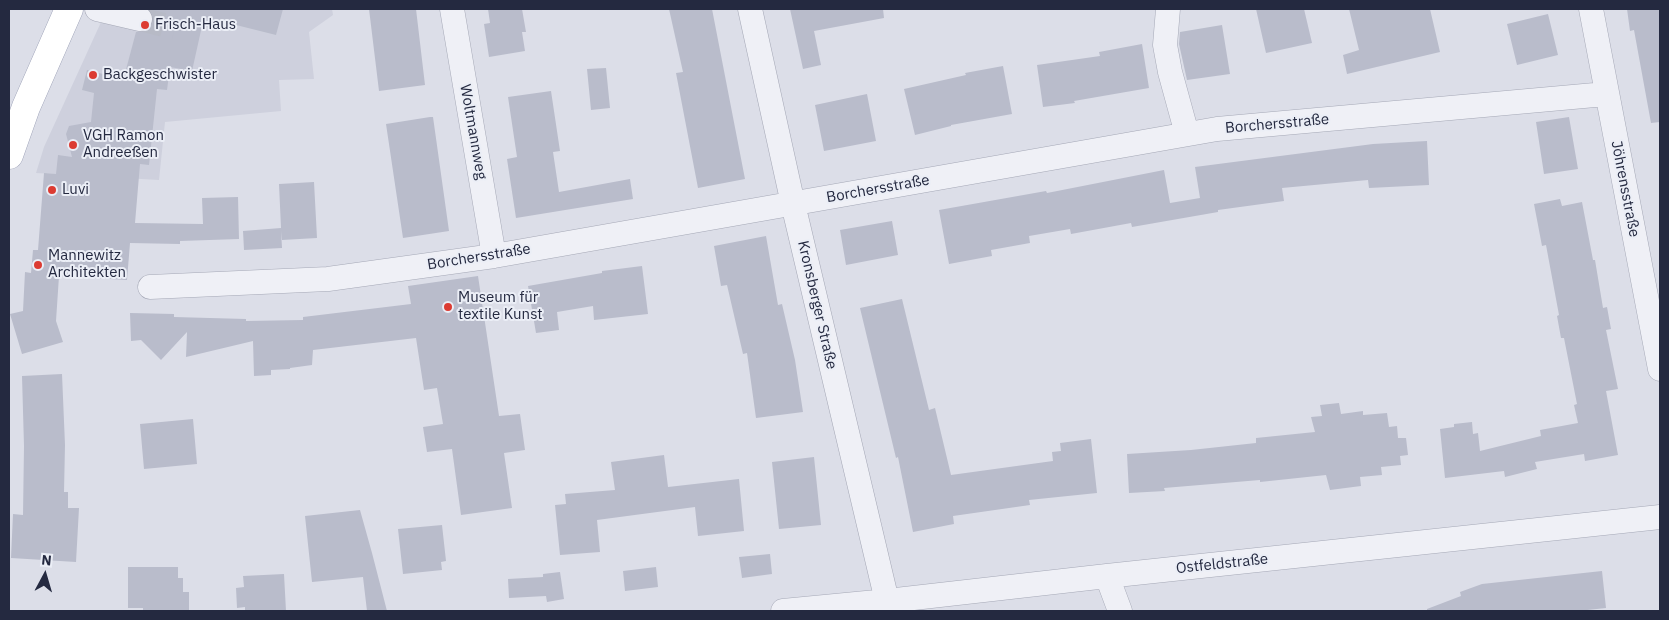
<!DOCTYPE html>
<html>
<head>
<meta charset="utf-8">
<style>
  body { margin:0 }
  #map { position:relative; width:1669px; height:620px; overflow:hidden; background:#dcdee8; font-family:"IBM Plex Sans",sans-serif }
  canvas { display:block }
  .frame { position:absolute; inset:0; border:10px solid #242940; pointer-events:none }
  .north { position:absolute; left:20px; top:550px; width:50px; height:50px; -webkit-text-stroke:4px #ebeef6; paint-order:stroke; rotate:6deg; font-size:14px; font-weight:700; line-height:20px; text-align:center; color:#242940 }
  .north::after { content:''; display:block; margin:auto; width:18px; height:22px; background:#242940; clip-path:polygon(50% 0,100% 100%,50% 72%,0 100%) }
</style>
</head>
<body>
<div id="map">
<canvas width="1669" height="620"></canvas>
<div class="frame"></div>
<div class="north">N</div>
</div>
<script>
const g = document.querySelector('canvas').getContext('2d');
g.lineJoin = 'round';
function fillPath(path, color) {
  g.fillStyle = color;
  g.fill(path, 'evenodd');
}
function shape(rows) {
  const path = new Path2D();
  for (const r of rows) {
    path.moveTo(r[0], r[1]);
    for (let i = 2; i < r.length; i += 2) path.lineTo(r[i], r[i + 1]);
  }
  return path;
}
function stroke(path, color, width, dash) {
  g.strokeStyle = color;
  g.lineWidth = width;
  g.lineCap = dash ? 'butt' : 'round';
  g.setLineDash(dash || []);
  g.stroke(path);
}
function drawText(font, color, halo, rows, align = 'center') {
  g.font = font + ' "IBM Plex Sans",sans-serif';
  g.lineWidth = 4;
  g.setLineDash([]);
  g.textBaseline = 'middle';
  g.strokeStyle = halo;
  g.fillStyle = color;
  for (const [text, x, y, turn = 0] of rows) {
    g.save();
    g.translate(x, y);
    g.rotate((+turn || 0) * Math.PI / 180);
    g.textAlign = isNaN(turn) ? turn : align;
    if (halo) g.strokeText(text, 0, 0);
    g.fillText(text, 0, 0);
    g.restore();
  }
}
const built = shape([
  [107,9,332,9,333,15,309,32,314,79,279,80,281,111,165,122,159,180,36,173,44,147]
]);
const building = shape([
  [149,9,283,9,276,35,216,20,215,29,202,26,192,71,170,67,167,90,157,89,149,165,140,164,135,223,203,224,202,198,238,197,239,239,180,241,180,244,130,243,127,280,59,276,56,321,63,342,22,354,10,314,23,311,25,272,31,273,33,250,38,250,44,173,56,174,58,155,72,157,66,134,69,126,91,122,94,93,82,90,87,70,107,75,124,77,136,32,144,32,150,28,153,23,153,15],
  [369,9,416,9,425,85,379,91],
  [488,9,522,9,526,32,522,32,525,51,489,57,484,24,490,23],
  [669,9,712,9,745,179,698,188,676,73,683,72],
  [790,9,883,9,884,18,814,31,821,65,803,69],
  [1256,9,1304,9,1312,43,1266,53],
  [1349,9,1430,9,1440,52,1347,74,1343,55,1359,50],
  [1627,9,1660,9,1660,122,1651,123,1634,30,1630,31],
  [1548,14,1558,55,1517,65,1507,24],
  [1222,25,1230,74,1187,80,1179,44,1180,32],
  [1142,44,1149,88,1074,101,1075,103,1043,107,1037,65,1100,56,1099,52],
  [1003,66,1012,114,951,125,951,126,915,135,904,89,966,75,965,73],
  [606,68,610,108,591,110,587,69],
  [551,91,560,151,553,152,559,192,630,179,633,199,516,218,507,159,517,157,508,97],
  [867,94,876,141,824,151,815,105],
  [430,117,433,117,449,231,403,238,386,124],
  [1569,117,1578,169,1544,174,1536,122],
  [1427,141,1429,185,1369,188,1368,180,1282,188,1284,201,1218,210,1218,212,1132,227,1131,223,1071,234,1070,229,1029,236,1030,243,991,250,992,256,949,264,939,210,1046,191,1047,193,1164,170,1170,203,1200,198,1195,167,1373,144],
  [314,182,317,238,282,240,281,231,282,248,244,250,243,231,281,228,279,184],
  [1560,199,1562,206,1582,202,1593,260,1595,260,1603,308,1607,307,1611,329,1606,330,1618,389,1606,391,1618,455,1585,461,1584,454,1535,462,1537,469,1505,477,1504,471,1445,478,1440,429,1454,427,1454,424,1472,422,1473,434,1478,433,1480,451,1541,436,1540,430,1578,423,1574,405,1577,404,1564,338,1561,338,1557,316,1559,315,1546,245,1542,246,1534,204],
  [892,221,898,255,846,265,840,230],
  [766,236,778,305,782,304,795,360,803,412,756,418,747,353,743,354,727,285,721,286,714,246],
  [642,266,648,314,594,320,593,306,557,312,559,330,536,333,528,286,602,273,602,271],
  [478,276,499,416,520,414,525,450,504,453,512,508,461,515,452,449,427,452,423,427,443,424,437,388,424,390,416,338,313,350,312,365,290,368,290,369,271,370,271,375,254,376,253,341,186,357,187,332,161,360,141,340,131,341,130,313,174,314,174,317,246,319,246,321,303,320,303,317,411,304,408,286],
  [902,299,929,410,935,408,951,475,1053,461,1052,452,1061,451,1060,443,1091,439,1097,493,1029,500,1030,505,953,516,954,524,913,532,898,457,896,458,860,308],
  [62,374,65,445,64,492,68,492,68,508,79,508,76,562,11,558,13,514,23,515,24,446,22,376],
  [1339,403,1341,414,1363,411,1363,415,1387,413,1389,427,1397,426,1398,438,1406,438,1408,455,1400,456,1401,465,1381,467,1382,475,1360,477,1361,486,1330,490,1326,475,1260,482,1260,480,1164,488,1165,491,1129,493,1127,454,1191,450,1256,443,1256,438,1315,432,1311,417,1322,416,1320,405],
  [193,419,197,464,144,469,140,424],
  [664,455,668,487,739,479,744,531,698,536,695,507,597,520,600,552,560,555,555,505,566,504,565,494,615,490,611,462],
  [814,457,821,525,779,529,772,462],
  [360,510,372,553,387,611,367,611,363,577,312,582,305,516],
  [442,525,446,561,441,562,442,570,403,574,398,529],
  [770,554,772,574,742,578,739,557],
  [128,567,178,567,178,578,183,578,183,592,189,592,189,611,143,611,143,608,128,608],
  [656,567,658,587,625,591,623,571],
  [1602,571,1606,608,1578,611,1427,611,1427,609,1461,596,1460,592,1482,584],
  [560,572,564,599,547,602,546,596,509,598,508,579,543,577,543,574],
  [284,574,286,611,245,611,245,607,237,608,236,588,244,587,243,576]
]);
const minorTunnel = shape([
  [140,19,175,28]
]);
const minor = shape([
  [97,9,140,19],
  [452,9,494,256],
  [750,9,793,204,887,601],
  [1168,9,1165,45,1170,72,1187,134],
  [1591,9,1660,369],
  [150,287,328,279,494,256,1217,129,1606,94],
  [1107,576,1120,611],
  [783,611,887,601,1107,576,1660,517]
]);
const major = shape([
  [9,155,26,107,69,9]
]);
const markers = [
  [145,25,5,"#dc3b32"],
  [93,75,5,"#dc3b32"],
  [73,145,5,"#dc3b32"],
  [52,190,5,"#dc3b32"],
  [38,265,5,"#dc3b32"],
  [448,307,5,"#dc3b32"]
];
const poiNames = [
  ["Frisch-Haus",155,25],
  ["Backgeschwister",103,75],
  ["VGH Ramon",83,136],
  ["Andreeßen",83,153],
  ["Luvi",62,190],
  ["Mannewitz",48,256],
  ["Architekten",48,273],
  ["Museum für",458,298],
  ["textile Kunst",458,315]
];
const streetNames = [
  ["Borchersstraße",1277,124,-5],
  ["Woltmannweg",473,132,80],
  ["Borchersstraße",878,189,-10],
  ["Jöhrensstraße",1625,189,79],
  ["Borchersstraße",479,257,-9],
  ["Kronsberger Straße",817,305,77],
  ["Ostfeldstraße",1222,564,-6]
];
fillPath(built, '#ced0dd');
fillPath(building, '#b9bccb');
stroke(minorTunnel, '#b7bac6', 24, [24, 12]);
stroke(minor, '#a5a8b6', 25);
stroke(major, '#9a9fb5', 29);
stroke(minor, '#eff0f6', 24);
stroke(major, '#fff', 28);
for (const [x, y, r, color] of markers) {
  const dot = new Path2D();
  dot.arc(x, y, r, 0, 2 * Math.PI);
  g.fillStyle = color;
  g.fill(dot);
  stroke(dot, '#ebeef6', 2);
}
drawText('15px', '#242940', '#ebeef6', poiNames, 'left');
drawText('15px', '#242940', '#ebeef6', streetNames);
</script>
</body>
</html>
